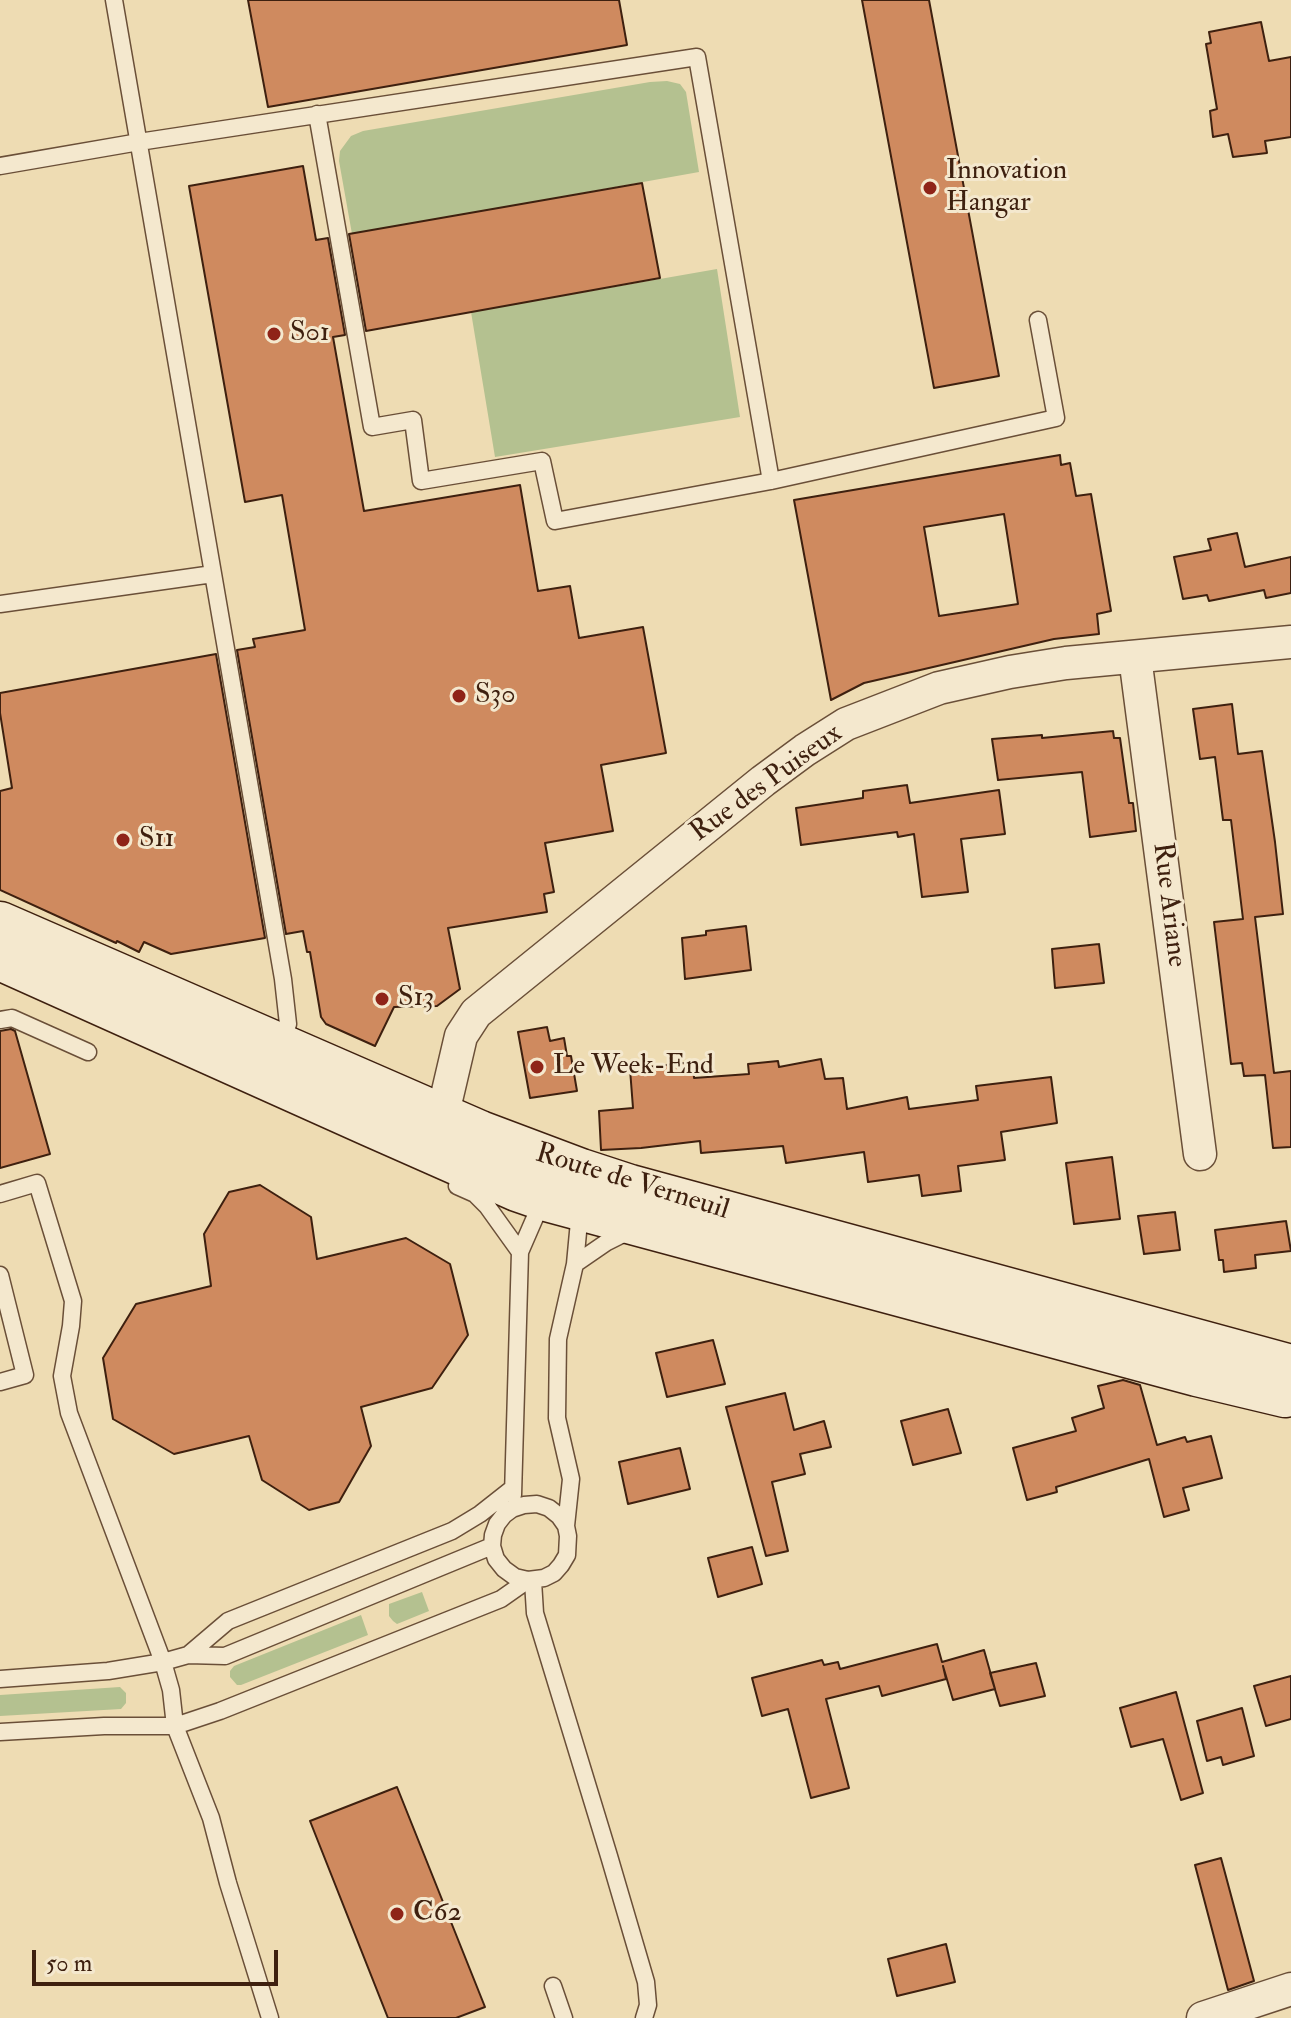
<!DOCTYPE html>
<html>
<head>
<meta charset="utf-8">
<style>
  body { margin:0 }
  #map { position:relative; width:1291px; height:2018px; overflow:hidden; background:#eedcb3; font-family:"IM FELL Double Pica",serif }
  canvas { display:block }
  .scale { position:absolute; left:32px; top:1950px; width:246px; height:36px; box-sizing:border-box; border:4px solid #3e200f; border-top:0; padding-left:10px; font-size:24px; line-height:28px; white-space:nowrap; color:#3e200f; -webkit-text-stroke:6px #f4e8ce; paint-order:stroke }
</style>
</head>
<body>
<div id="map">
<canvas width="1291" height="2018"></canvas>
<div class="scale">50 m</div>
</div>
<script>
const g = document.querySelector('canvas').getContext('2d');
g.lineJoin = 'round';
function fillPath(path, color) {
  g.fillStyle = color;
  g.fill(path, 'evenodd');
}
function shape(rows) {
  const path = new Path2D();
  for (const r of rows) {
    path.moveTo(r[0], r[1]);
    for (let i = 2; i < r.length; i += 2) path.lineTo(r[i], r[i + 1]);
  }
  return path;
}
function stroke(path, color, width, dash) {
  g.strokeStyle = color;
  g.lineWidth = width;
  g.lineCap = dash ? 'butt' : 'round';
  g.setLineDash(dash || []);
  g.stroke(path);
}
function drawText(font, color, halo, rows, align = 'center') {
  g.font = font + ' "IM FELL Double Pica",serif';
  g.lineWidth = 6;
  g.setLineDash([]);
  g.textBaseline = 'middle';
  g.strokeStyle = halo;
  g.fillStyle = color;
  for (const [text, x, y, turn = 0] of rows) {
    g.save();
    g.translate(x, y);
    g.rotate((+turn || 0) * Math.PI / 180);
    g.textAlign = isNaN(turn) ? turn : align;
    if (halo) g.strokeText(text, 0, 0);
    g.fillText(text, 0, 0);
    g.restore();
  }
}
const green = shape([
  [667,81,680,84,686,92,699,172,352,234,339,161,340,151,351,136,363,131,650,82],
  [717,269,740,417,495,457,471,312],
  [422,1592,429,1611,397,1624,393,1621,389,1616,389,1604],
  [361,1615,368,1635,241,1685,237,1685,230,1677,230,1671,234,1666],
  [120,1687,126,1693,126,1703,121,1709,0,1716,0,1695]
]);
const building = shape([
  [248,0,619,0,627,45,268,107,248,0],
  [862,0,929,0,999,376,934,388,862,0],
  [1261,22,1269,61,1291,57,1291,137,1265,141,1267,153,1233,157,1228,134,1213,137,1210,111,1217,109,1206,44,1211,43,1209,32,1261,22],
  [303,166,316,240,328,238,345,335,333,337,364,511,520,485,538,591,570,586,579,638,643,627,666,753,601,765,613,831,545,843,554,892,544,894,547,912,448,928,460,989,437,1006,394,1007,375,1046,326,1024,321,1017,310,952,307,952,303,931,286,934,237,650,255,647,253,639,305,630,282,495,245,502,189,186,303,166],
  [642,183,660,278,366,331,349,234,642,183],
  [1060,455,1061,465,1070,463,1076,496,1091,494,1111,611,1097,614,1099,634,1054,639,864,683,831,700,794,500,1060,455],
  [1004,514,1018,604,939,616,924,527,1004,514],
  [1237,533,1245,567,1291,557,1291,593,1266,598,1264,590,1209,601,1207,595,1183,599,1174,557,1211,550,1208,539,1237,533],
  [216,654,265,938,171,954,144,942,139,952,117,941,116,943,0,890,0,791,12,788,0,713,0,693,216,654],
  [1232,704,1238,754,1262,751,1275,842,1283,914,1255,917,1274,1073,1291,1071,1291,1147,1273,1148,1265,1075,1244,1076,1242,1063,1231,1064,1214,922,1243,919,1231,820,1223,820,1215,757,1200,759,1193,709,1232,704],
  [1113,731,1114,738,1120,738,1129,803,1133,803,1136,831,1090,837,1082,772,998,780,992,739,1042,735,1042,738,1113,731],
  [907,785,910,803,999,790,1005,834,961,839,968,892,922,897,914,834,898,837,897,832,801,845,796,808,863,798,863,791,907,785],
  [746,926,751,970,685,979,682,938,706,935,706,931,746,926],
  [1099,944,1104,983,1055,988,1052,949,1099,944],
  [547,1027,550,1041,564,1038,567,1056,571,1056,577,1091,530,1098,518,1032,547,1027],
  [11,1029,15,1031,50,1154,0,1168,0,1031,11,1029],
  [821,1059,825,1079,843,1078,847,1109,907,1097,909,1109,978,1100,976,1086,1051,1077,1057,1123,1001,1132,1005,1160,958,1166,961,1191,922,1196,919,1175,868,1182,864,1152,786,1163,783,1146,701,1153,700,1141,641,1148,601,1150,599,1111,633,1108,630,1069,693,1062,694,1078,749,1074,748,1064,778,1061,779,1067,821,1059],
  [1112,1157,1120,1219,1074,1224,1066,1163,1112,1157],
  [260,1185,311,1217,317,1259,406,1238,450,1264,468,1335,432,1388,361,1407,371,1446,339,1502,309,1510,262,1480,249,1436,174,1454,113,1419,103,1358,136,1304,211,1286,204,1234,229,1192,260,1185],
  [1175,1212,1180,1250,1144,1254,1138,1216,1175,1212],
  [1286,1221,1291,1251,1255,1255,1256,1268,1224,1272,1223,1260,1219,1260,1215,1230,1286,1221],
  [713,1340,725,1384,667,1397,656,1353,713,1340],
  [1123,1380,1140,1385,1157,1445,1185,1437,1187,1442,1211,1436,1222,1478,1183,1488,1189,1510,1164,1517,1149,1459,1056,1487,1057,1492,1027,1500,1013,1448,1076,1431,1072,1418,1104,1408,1098,1386,1123,1380],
  [785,1393,794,1430,824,1421,831,1447,800,1454,805,1474,772,1482,788,1551,766,1556,726,1407,785,1393],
  [948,1409,961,1453,913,1465,901,1421,948,1409],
  [680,1448,690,1489,628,1504,619,1462,680,1448],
  [752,1547,762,1584,718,1597,708,1558,752,1547],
  [937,1644,942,1662,984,1650,995,1689,953,1700,943,1666,946,1679,882,1696,879,1686,826,1699,849,1788,811,1798,788,1709,762,1716,752,1678,822,1660,824,1665,838,1662,840,1669,937,1644],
  [1036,1663,1045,1696,1000,1706,990,1673,1036,1663],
  [1291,1676,1291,1719,1266,1726,1254,1686,1291,1676],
  [1176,1692,1203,1793,1181,1800,1163,1739,1131,1747,1120,1708,1176,1692],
  [1242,1708,1254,1756,1223,1765,1221,1757,1207,1761,1197,1721,1242,1708],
  [397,1787,485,2007,456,2018,388,2018,310,1821,397,1787],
  [1221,1858,1254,1981,1228,1990,1195,1865,1221,1858],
  [946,1944,955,1982,897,1996,888,1959,946,1944]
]);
const lane = shape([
  [114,0,283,979,288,1024,282,1044],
  [317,114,372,427,413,420,421,481,542,461,555,521,771,481,1056,418,1038,320],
  [0,166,139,142,697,57,771,481],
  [0,604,213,574],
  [0,1020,12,1018,88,1052],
  [457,1186,475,1194,487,1206,520,1252],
  [0,1194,37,1183,73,1301,71,1326,62,1376,69,1413,163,1662,171,1690,175,1726,211,1818,228,1883,270,2018],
  [575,1264,607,1242,631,1230],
  [0,1275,25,1375,0,1382],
  [513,1495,520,1252,543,1199],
  [566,1526,571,1479,557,1418,558,1339,575,1264,580,1211],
  [533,1581,535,1613,609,1856,646,1982,648,2005,644,2018],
  [188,1655,228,1621,452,1531,480,1514,513,1488],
  [0,1679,108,1671,163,1662,188,1655,225,1656,492,1546],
  [0,1732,104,1726,175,1726,220,1711,501,1599,528,1580,544,1578,554,1573,561,1565,567,1555,568,1536,566,1526,559,1516,549,1508,537,1504,524,1505,512,1509,504,1515,497,1524,493,1535,492,1546,496,1559,504,1569,515,1577,528,1580],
  [553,1986,564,2018]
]);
const street = shape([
  [1135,657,1200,1154],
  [421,1123,435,1119,443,1113,461,1036,476,1013,763,781,805,750,846,724,939,688,1010,672,1066,663,1291,642],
  [1203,2018,1291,1989]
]);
const secondary = shape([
  [0,924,480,1133,581,1171,630,1187,1291,1367],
  [0,958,370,1124,517,1189,543,1198,1197,1374,1285,1395]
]);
const markers = [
  [930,188,8,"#8f2418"],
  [274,334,8,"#8f2418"],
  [459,696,8,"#8f2418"],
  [123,840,8,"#8f2418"],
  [382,999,8,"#8f2418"],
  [537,1067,8,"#8f2418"],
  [397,1914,8,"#8f2418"]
];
const poiNames = [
  ["Innovation",946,172],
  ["Hangar",946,204],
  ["S01",290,334],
  ["S30",475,696],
  ["S11",139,840],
  ["S13",398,999],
  ["Le Week-End",553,1067],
  ["C62",413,1914]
];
const streetNames = [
  ["Rue des Puiseux",767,784,-36],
  ["Rue Ariane",1168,905,83],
  ["Route de Verneuil",632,1183,17]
];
fillPath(green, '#b4c190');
fillPath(building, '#cf8a5f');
stroke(building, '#3e200f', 2);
stroke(lane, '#6a4f38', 19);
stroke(street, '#6a4f38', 35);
stroke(secondary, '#3e200f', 47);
stroke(lane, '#f4e8ce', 16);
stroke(street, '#f4e8ce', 32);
stroke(secondary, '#f4e8ce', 44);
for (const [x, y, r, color] of markers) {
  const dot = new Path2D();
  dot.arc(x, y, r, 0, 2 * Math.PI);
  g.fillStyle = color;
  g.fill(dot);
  stroke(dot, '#f4e8ce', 3);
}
drawText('28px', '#3e200f', '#f4e8ce', poiNames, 'left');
drawText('28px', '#3e200f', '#f4e8ce', streetNames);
</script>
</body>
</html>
